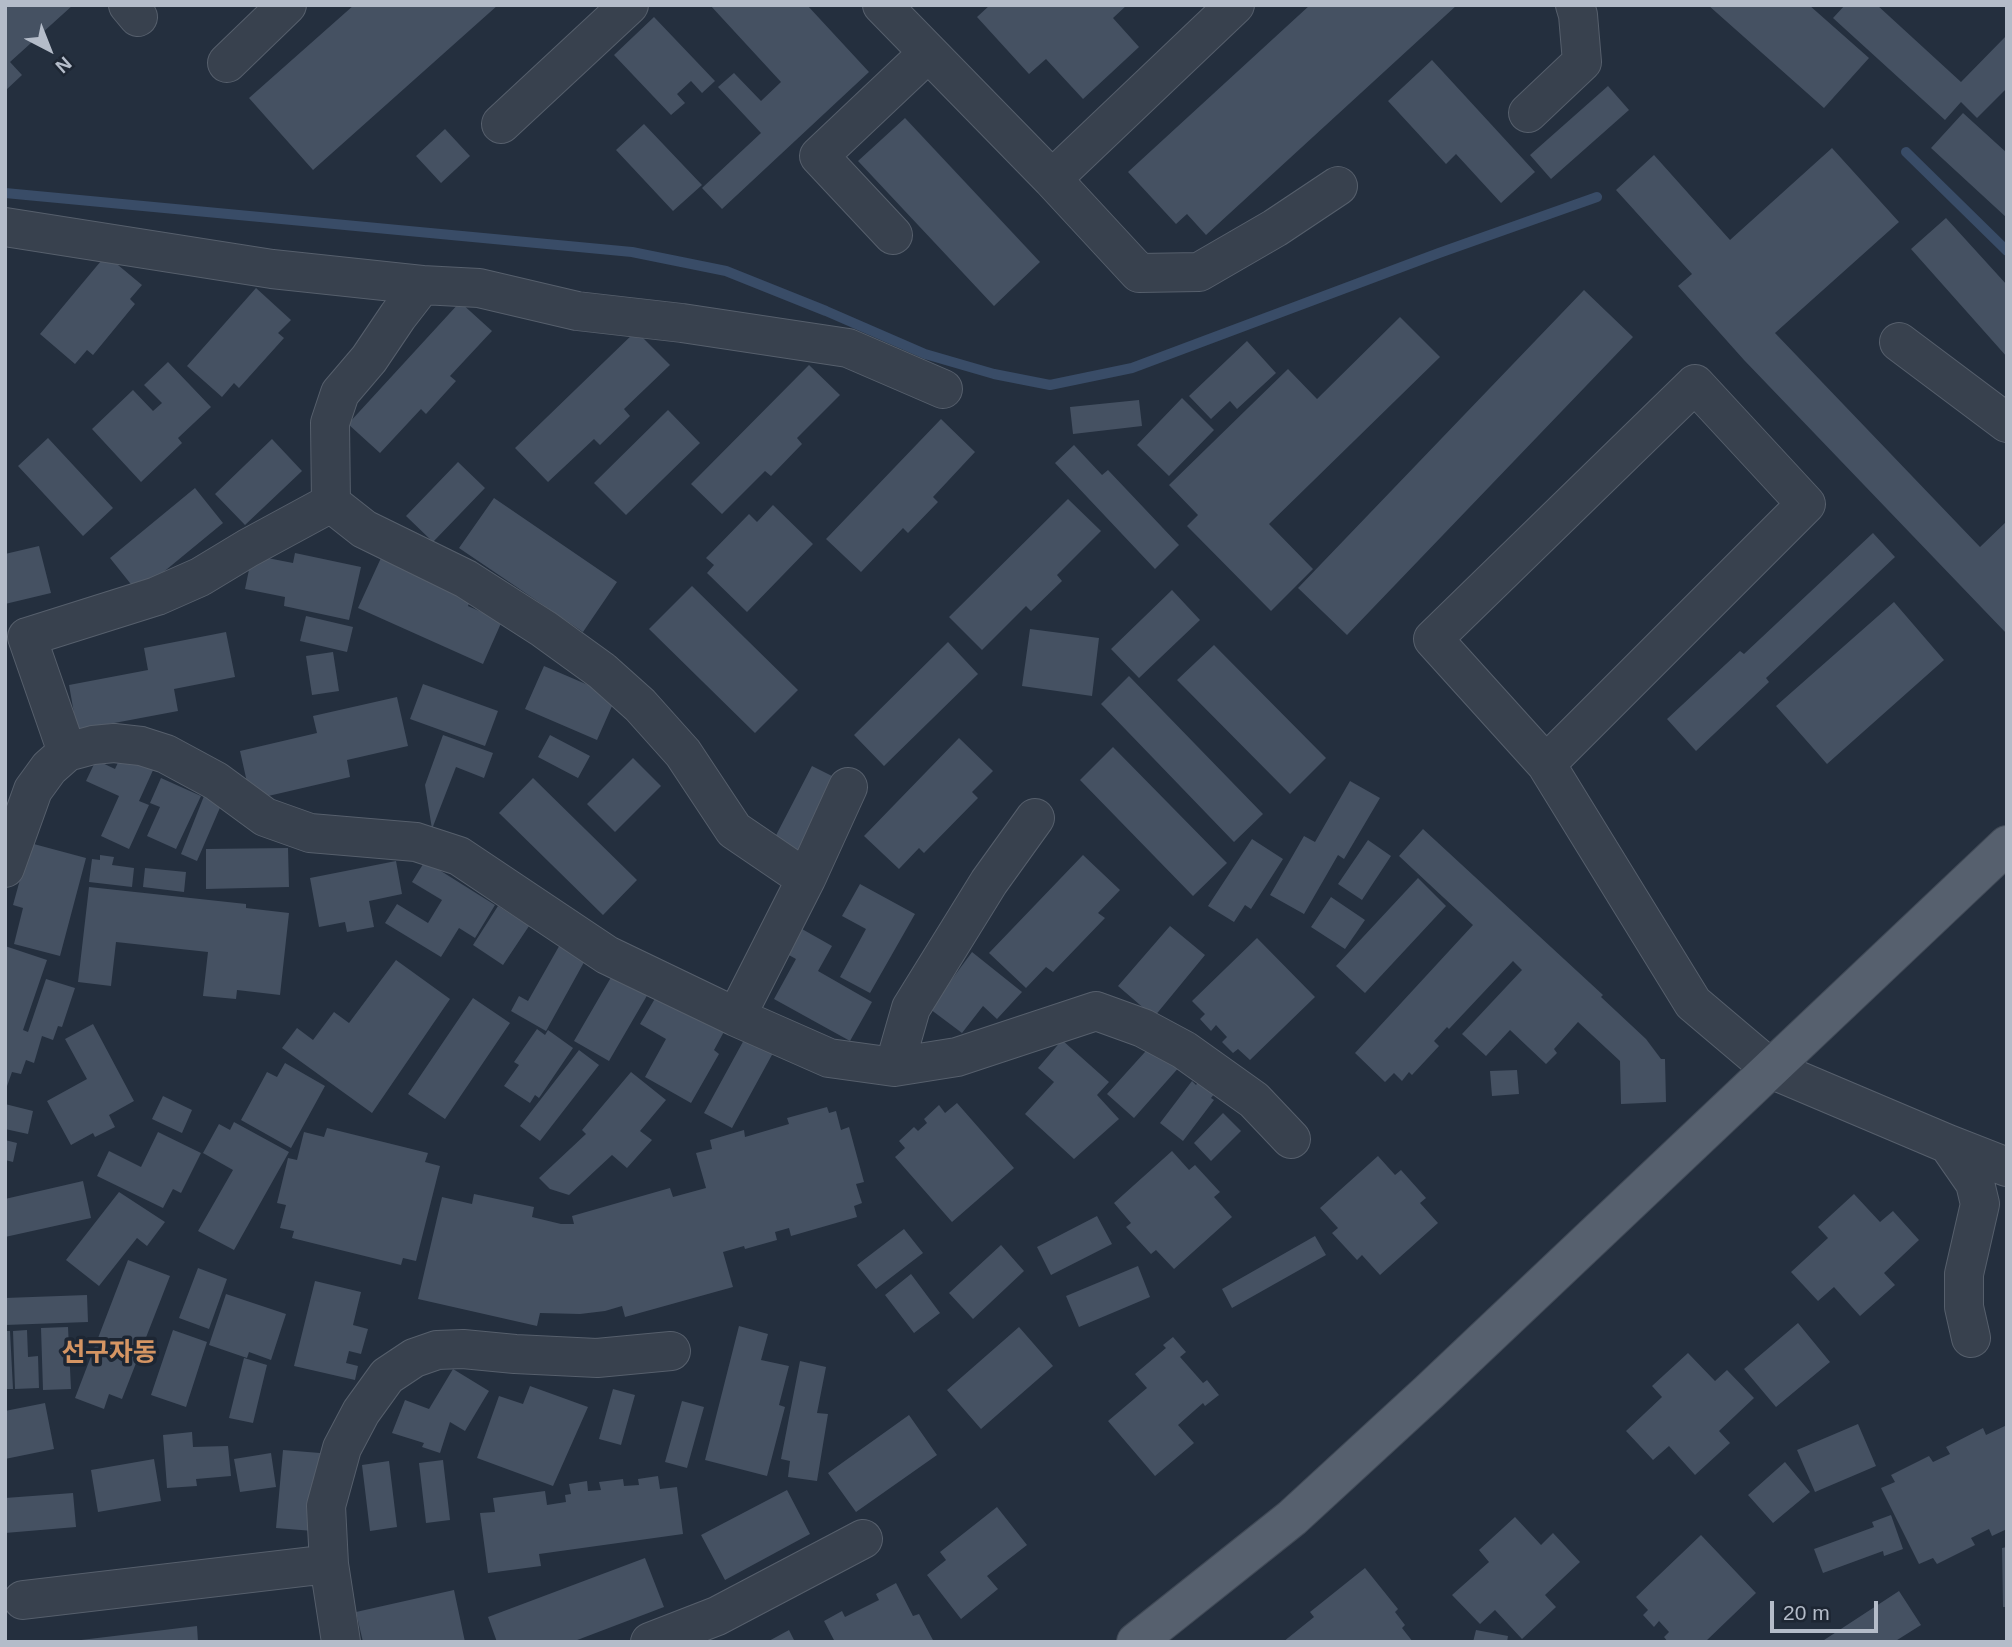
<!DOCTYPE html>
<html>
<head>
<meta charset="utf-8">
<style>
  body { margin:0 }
  #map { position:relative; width:2012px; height:1647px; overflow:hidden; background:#242f3e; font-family:Arial,sans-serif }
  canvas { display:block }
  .frame { position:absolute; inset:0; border:7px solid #b4bcc9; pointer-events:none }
  .north { position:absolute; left:14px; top:14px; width:70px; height:70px; -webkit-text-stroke:5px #1d2633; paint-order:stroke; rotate:138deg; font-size:19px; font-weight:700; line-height:28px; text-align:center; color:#b4bcc9 }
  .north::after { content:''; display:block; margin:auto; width:24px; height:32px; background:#b4bcc9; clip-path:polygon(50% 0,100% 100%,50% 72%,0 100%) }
  .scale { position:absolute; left:1770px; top:1601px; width:108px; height:32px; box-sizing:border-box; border:4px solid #b4bcc9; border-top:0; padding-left:9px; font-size:21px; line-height:24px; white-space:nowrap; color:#b4bcc9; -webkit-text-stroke:5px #1d2633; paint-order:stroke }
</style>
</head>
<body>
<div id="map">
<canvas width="2012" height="1647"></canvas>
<div class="frame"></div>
<div class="north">N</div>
<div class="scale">20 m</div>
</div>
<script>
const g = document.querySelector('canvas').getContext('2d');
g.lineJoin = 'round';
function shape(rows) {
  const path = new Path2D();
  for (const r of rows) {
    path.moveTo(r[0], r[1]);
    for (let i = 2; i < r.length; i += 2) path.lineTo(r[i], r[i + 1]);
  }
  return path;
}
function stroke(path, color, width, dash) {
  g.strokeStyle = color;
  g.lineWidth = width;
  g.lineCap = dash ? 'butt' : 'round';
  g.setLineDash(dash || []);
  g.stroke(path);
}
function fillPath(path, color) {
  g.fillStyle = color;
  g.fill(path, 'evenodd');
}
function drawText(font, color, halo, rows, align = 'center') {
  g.font = font + ' Arial,"Noto Sans KR",sans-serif';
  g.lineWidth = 7;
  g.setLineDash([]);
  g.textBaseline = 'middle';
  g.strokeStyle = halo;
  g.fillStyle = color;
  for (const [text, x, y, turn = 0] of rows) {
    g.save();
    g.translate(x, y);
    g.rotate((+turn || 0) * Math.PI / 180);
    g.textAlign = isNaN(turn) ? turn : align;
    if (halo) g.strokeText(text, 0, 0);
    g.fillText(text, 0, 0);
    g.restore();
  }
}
const stream = shape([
  [1906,152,2007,251],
  [5,193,632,252,726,271,826,311,925,354,994,374,1050,385,1132,368,1439,253,1597,197]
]);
const building = shape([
  [5,5,73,5,10,62,22,75,5,91],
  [354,5,498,5,313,170,249,98],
  [710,5,807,5,869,72,722,209,702,188,761,133,718,87,734,73,761,101,781,82],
  [990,5,1127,5,1113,18,1139,47,1083,99,1046,59,1029,74,977,17],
  [1310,5,1457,5,1206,235,1187,214,1176,224,1128,172],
  [1708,5,1809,5,1869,58,1824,108],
  [1845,5,1877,5,1961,82,2007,35,2007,88,1977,118,1961,102,1945,120,1833,18],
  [654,17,715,81,702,93,691,81,677,94,685,103,671,115,614,55],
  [1432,60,1535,172,1501,203,1456,154,1446,164,1388,101],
  [1608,86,1629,110,1551,179,1530,155],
  [1963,113,2007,153,2007,218,1931,148],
  [905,118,1040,262,994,306,858,161],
  [644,124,702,185,673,211,616,150],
  [445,129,470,156,441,183,416,156],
  [1832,148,1899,222,1775,333,1980,547,2007,521,2007,634,1744,360,1678,286,1692,274,1616,190,1654,155,1730,240],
  [1946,218,2007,285,2007,357,1911,249],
  [106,255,142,285,130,299,135,304,93,355,87,350,75,364,40,334],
  [256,288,291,320,278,333,284,338,239,388,234,383,222,397,187,366],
  [1584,290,1633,337,1347,635,1298,588],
  [460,302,492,331,450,376,456,381,426,414,421,409,380,453,348,424],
  [1400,317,1440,357,1269,524,1313,569,1271,611,1187,526,1198,515,1169,485,1288,369,1317,399],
  [636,331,670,365,624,409,630,416,600,445,594,439,548,482,515,448],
  [1247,341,1276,373,1237,409,1230,401,1211,419,1189,396],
  [168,362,211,407,178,438,182,443,141,482,92,429,133,390,153,411,162,403,144,385],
  [809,365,840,395,797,438,802,444,771,476,765,471,722,514,691,484],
  [1182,398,1214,430,1169,476,1137,445],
  [1139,400,1142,426,1073,434,1070,407],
  [668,410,700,443,626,515,594,483],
  [941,419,975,452,933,497,938,502,908,533,903,528,861,572,826,539],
  [48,438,113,508,83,536,18,466],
  [272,439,302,471,245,525,215,494],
  [1074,445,1102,475,1108,470,1179,545,1155,569,1055,463],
  [458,462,485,488,433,542,406,516],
  [195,488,223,523,138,593,110,558],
  [494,498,617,582,583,632,459,548],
  [1068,499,1101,531,1057,575,1062,581,1031,611,1026,606,982,650,949,617],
  [773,505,813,544,747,612,707,573,714,565,706,558,749,514,757,522],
  [1873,533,1895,557,1766,678,1769,682,1696,751,1667,719,1740,651,1744,654],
  [39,546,51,593,5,604,5,554],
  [295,553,361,567,349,620,284,606,285,597,245,589,252,555,293,563],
  [381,558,471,598,468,606,502,621,483,664,358,608],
  [692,586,798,690,755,733,649,629],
  [1172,590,1200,620,1139,678,1111,649],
  [1894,602,1944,660,1827,764,1776,706],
  [306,616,353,627,347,652,300,641],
  [1030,629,1099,638,1092,696,1022,686],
  [226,632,235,677,174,689,178,711,77,730,69,685,148,670,144,648],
  [948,642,978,674,884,766,854,735],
  [1214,645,1326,758,1290,794,1177,680],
  [333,652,339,691,312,695,306,656],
  [544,666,616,697,597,740,525,709],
  [1129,676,1263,814,1234,842,1101,704],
  [423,684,498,711,485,746,410,719],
  [397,697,408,746,347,760,350,777,251,800,240,751,317,733,313,716],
  [443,735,493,753,484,778,456,767,432,829,425,785],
  [550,735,590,756,578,778,538,757],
  [959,738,993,771,972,792,978,798,924,853,919,848,899,869,864,836],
  [1113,747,1227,863,1193,896,1080,780],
  [122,754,154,768,139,801,149,805,129,849,101,836,119,796,86,781,96,760,115,769],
  [633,758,661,786,615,832,587,804],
  [812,766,836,778,796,856,772,843],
  [161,778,201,796,176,849,147,836,160,807,150,803],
  [533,778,637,880,603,915,499,813],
  [1350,781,1380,798,1344,859,1338,855,1304,914,1270,895,1304,836,1315,842],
  [204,796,222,803,197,861,181,854],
  [1423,829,1603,995,1601,997,1646,1039,1661,1059,1665,1059,1666,1102,1621,1104,1620,1061,1578,1022,1554,1049,1557,1053,1546,1064,1510,1030,1486,1056,1462,1034,1522,970,1513,961,1449,1029,1447,1027,1434,1041,1439,1046,1412,1075,1409,1072,1402,1081,1394,1073,1385,1082,1355,1053,1473,925,1399,856],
  [1252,839,1283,859,1251,909,1245,905,1234,922,1208,906],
  [1368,840,1391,856,1362,900,1338,884],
  [30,843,86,858,60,956,14,944,23,908,13,905],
  [288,848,289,887,206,889,206,849],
  [100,855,114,857,112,865,134,868,132,887,89,882,92,859,100,860],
  [1083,855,1120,890,1098,913,1105,918,1053,972,1046,967,1026,988,989,953],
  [396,861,402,894,369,901,374,927,347,932,345,922,319,927,310,878],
  [425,861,495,905,475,938,459,928,441,957,385,923,397,904,428,923,442,900,412,882],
  [145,868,186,872,184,892,143,887],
  [1418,878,1446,906,1365,993,1336,966],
  [860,884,915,914,870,993,840,977,866,929,842,916],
  [89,887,246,904,246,908,289,913,280,995,237,990,236,999,203,996,208,952,116,942,111,986,78,982],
  [1331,897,1365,920,1345,949,1311,927],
  [498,906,529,926,503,965,473,945],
  [1170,926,1205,955,1154,1017,1118,986],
  [802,929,832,946,818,971,872,1002,850,1041,774,999,796,959,787,954],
  [1257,938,1315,997,1250,1060,1238,1049,1233,1053,1222,1042,1227,1037,1216,1025,1211,1031,1200,1019,1205,1014,1192,1001],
  [562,941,588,955,546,1031,511,1011,519,996,528,1001],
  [5,946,47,960,23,1030,28,1032,46,979,75,988,62,1027,58,1026,53,1040,42,1036,34,1063,26,1060,21,1074,12,1072,6,1089],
  [972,952,1022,992,997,1019,983,1006,962,1033,930,1009],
  [396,960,450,999,372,1113,282,1048,297,1028,313,1040,334,1012,349,1023],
  [617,967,652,987,609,1061,574,1041],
  [660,990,726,1028,714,1050,719,1054,691,1103,645,1077,666,1039,640,1024],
  [473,998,510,1023,445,1119,408,1094],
  [93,1024,134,1101,109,1115,115,1127,95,1137,93,1133,71,1145,47,1101,87,1079,65,1039],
  [537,1029,545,1035,548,1030,573,1048,539,1098,535,1095,530,1103,504,1086,519,1065,514,1062],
  [745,1038,773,1053,732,1128,704,1113],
  [1062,1040,1109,1082,1097,1095,1119,1119,1074,1159,1025,1114,1054,1082,1038,1068],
  [1154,1042,1181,1065,1134,1118,1107,1094],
  [579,1050,599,1065,540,1141,520,1126],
  [285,1063,325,1086,291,1148,241,1120,267,1072,277,1077],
  [1517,1070,1519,1094,1492,1096,1490,1071],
  [631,1072,666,1100,640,1131,652,1140,627,1168,612,1155,569,1195,550,1189,539,1178,586,1134,582,1130],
  [1202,1077,1218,1089,1211,1098,1214,1100,1183,1141,1160,1123,1192,1081,1196,1085],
  [163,1096,192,1110,182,1133,152,1119],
  [957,1103,1014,1168,952,1222,895,1157,905,1148,899,1141,914,1127,918,1131,927,1123,924,1119,939,1105,945,1113],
  [5,1104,33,1111,28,1134,5,1129],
  [827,1107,829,1113,836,1111,841,1130,849,1127,864,1182,856,1184,862,1203,854,1206,857,1217,791,1236,789,1228,775,1232,777,1240,745,1249,744,1246,723,1252,733,1287,625,1317,622,1306,605,1311,580,1314,540,1313,537,1326,418,1299,442,1197,472,1204,474,1194,534,1207,532,1217,561,1224,574,1224,572,1216,670,1188,673,1197,706,1188,696,1153,712,1149,710,1140,744,1130,745,1137,789,1124,787,1118],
  [1223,1113,1241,1131,1211,1161,1194,1143],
  [234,1122,289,1152,234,1250,198,1231,233,1170,203,1153,219,1124,230,1130],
  [327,1128,428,1153,425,1162,440,1166,416,1261,403,1258,401,1265,292,1238,294,1231,280,1228,286,1205,277,1203,288,1158,297,1160,304,1132,324,1137],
  [158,1132,201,1153,181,1193,173,1189,163,1208,97,1176,109,1151,141,1167],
  [5,1140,17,1143,13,1162,5,1160],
  [1172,1151,1189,1170,1195,1165,1220,1192,1214,1197,1232,1217,1174,1269,1156,1250,1151,1254,1126,1227,1131,1223,1114,1203],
  [1378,1156,1395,1175,1401,1170,1426,1198,1420,1203,1438,1223,1380,1275,1362,1255,1357,1260,1332,1233,1338,1228,1320,1208],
  [83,1181,91,1218,5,1237,5,1199],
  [119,1192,165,1222,147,1246,137,1238,99,1286,66,1260],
  [1854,1194,1880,1222,1893,1211,1919,1240,1884,1273,1895,1285,1860,1316,1834,1287,1818,1301,1791,1272,1828,1238,1818,1227],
  [1097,1216,1112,1244,1051,1275,1037,1247],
  [904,1229,923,1253,876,1289,857,1265],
  [1315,1236,1326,1255,1232,1308,1222,1289],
  [1001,1245,1024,1271,973,1319,949,1293],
  [128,1260,170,1276,122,1399,109,1394,104,1409,75,1398],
  [1138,1266,1150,1297,1079,1327,1066,1296],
  [198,1268,227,1279,209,1329,179,1318],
  [911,1274,940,1313,914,1333,885,1295],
  [315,1281,361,1292,353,1325,368,1329,361,1354,349,1351,346,1363,358,1366,355,1380,294,1366],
  [226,1294,286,1314,271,1360,249,1352,247,1358,209,1345],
  [87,1295,88,1322,5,1325,5,1298],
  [1798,1323,1830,1362,1776,1407,1744,1369],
  [739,1326,768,1334,761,1360,789,1366,779,1405,785,1407,767,1476,705,1460],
  [68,1327,71,1389,43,1390,41,1328],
  [1019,1327,1053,1366,981,1429,947,1390],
  [27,1330,28,1357,38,1356,39,1388,15,1389,13,1331],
  [173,1330,207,1342,186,1407,151,1395],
  [5,1331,10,1331,13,1389,5,1389],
  [1173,1337,1186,1352,1180,1357,1203,1383,1207,1380,1219,1395,1205,1406,1203,1403,1178,1425,1194,1443,1155,1476,1108,1421,1147,1388,1135,1374,1166,1348,1163,1345],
  [1688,1353,1715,1381,1727,1370,1754,1398,1719,1431,1730,1443,1695,1475,1669,1446,1653,1460,1626,1431,1662,1397,1652,1386],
  [244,1358,267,1365,253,1423,229,1418],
  [800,1361,826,1367,817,1413,828,1414,817,1481,788,1477,790,1461,781,1459],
  [453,1369,489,1391,465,1431,450,1422,440,1453,422,1447,424,1443,392,1433,405,1400,429,1409],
  [530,1386,588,1407,553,1486,477,1458,499,1396,523,1404],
  [613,1389,635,1395,621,1445,599,1439],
  [682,1401,704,1407,687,1468,665,1462],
  [45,1403,54,1449,5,1459,5,1411],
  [909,1415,937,1455,856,1512,828,1473],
  [1858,1424,1876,1466,1815,1492,1797,1450],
  [2007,1425,2007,1529,1992,1536,1989,1529,1971,1538,1975,1545,1937,1564,1933,1558,1919,1564,1881,1488,1895,1482,1891,1475,1929,1456,1933,1462,1950,1454,1946,1447,1983,1428,1986,1435],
  [192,1432,193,1447,228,1446,231,1476,196,1479,197,1486,167,1488,163,1435],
  [283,1450,320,1453,313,1531,276,1528],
  [271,1453,276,1487,240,1492,234,1459],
  [154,1459,161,1501,98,1512,91,1470],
  [443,1460,450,1520,426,1523,419,1463],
  [389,1461,397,1527,370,1531,362,1465],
  [1785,1462,1810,1492,1773,1523,1748,1495],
  [658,1476,660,1489,677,1487,683,1534,539,1554,541,1566,488,1573,480,1513,495,1512,493,1498,545,1491,547,1505,566,1502,565,1495,571,1494,569,1484,587,1481,588,1491,601,1490,599,1482,623,1479,624,1486,639,1485,638,1479],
  [787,1490,810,1534,725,1580,701,1535],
  [73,1493,76,1527,5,1533,5,1498],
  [997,1507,1027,1545,987,1576,998,1589,961,1619,927,1575,946,1560,940,1552],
  [1891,1515,1903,1549,1884,1556,1883,1551,1823,1573,1814,1549,1874,1527,1872,1522],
  [1515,1517,1541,1545,1553,1533,1580,1562,1545,1595,1556,1607,1522,1639,1495,1610,1480,1624,1452,1595,1489,1562,1479,1550],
  [1701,1535,1756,1593,1705,1642,1668,1642,1664,1637,1669,1632,1659,1621,1654,1627,1643,1615,1648,1610,1636,1597],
  [2007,1547,2007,1607,2003,1607,2002,1548],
  [645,1558,664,1607,572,1642,497,1642,488,1617],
  [1365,1568,1398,1609,1395,1612,1405,1625,1402,1628,1413,1642,1283,1642,1314,1617,1310,1612],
  [896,1583,913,1616,919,1614,934,1642,835,1642,824,1621,842,1611,845,1617,879,1600,876,1594],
  [454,1590,465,1642,363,1642,356,1612],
  [1899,1591,1921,1625,1894,1642,1821,1642],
  [197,1626,198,1642,81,1642,81,1640],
  [789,1630,795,1642,767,1642],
  [1476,1630,1508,1636,1507,1642,1473,1642]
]);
const minor = shape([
  [128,5,138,17],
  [882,5,1052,179,1139,273,1199,272,1275,228,1338,186],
  [227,63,287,5],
  [1528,113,1582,62,1578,15,1575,5],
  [501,124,629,5],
  [1052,179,1235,5],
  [5,227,272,269,422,285],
  [893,235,819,156,928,53],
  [1899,342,2007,423],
  [331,503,330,423,340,393,369,359,398,316,422,285,479,288,577,311,682,323,848,348,943,389],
  [67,752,27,637,157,596,200,577,248,548,331,503,364,529,466,579,544,629,602,671,640,705,683,753,734,830,806,879],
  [1546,764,1806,504,1695,384,1433,639,1546,764,1693,1003,1771,1069,1948,1144,2007,1167],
  [5,868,33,790,49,768,67,752,93,745,114,743,141,746,166,754,216,781,265,817,310,833,416,842,459,856,607,955,736,1017,829,1058,894,1067,957,1057,1096,1011,1143,1028,1184,1050,1254,1100,1291,1139],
  [736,1017,806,879,848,787],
  [894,1067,911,1008,989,882,1035,818],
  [1948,1144,1975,1183,1980,1204,1964,1274,1964,1307,1971,1338],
  [23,1600,329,1564],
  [341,1642,329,1564,326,1506,342,1448,361,1412,387,1376,414,1358,437,1350,463,1349,515,1354,597,1358,671,1351],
  [650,1642,717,1616,863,1539]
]);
const major = shape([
  [1136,1642,1292,1518,1429,1392,2007,845]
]);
const quarterNames = [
  ["선구자동",109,1354]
];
stroke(stream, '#394c67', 10);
fillPath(building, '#455162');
stroke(minor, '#565f6c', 40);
stroke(major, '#414a57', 40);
stroke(minor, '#38414e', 38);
stroke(major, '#56606e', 38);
drawText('bold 26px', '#d59563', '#1d2633', quarterNames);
</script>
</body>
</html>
